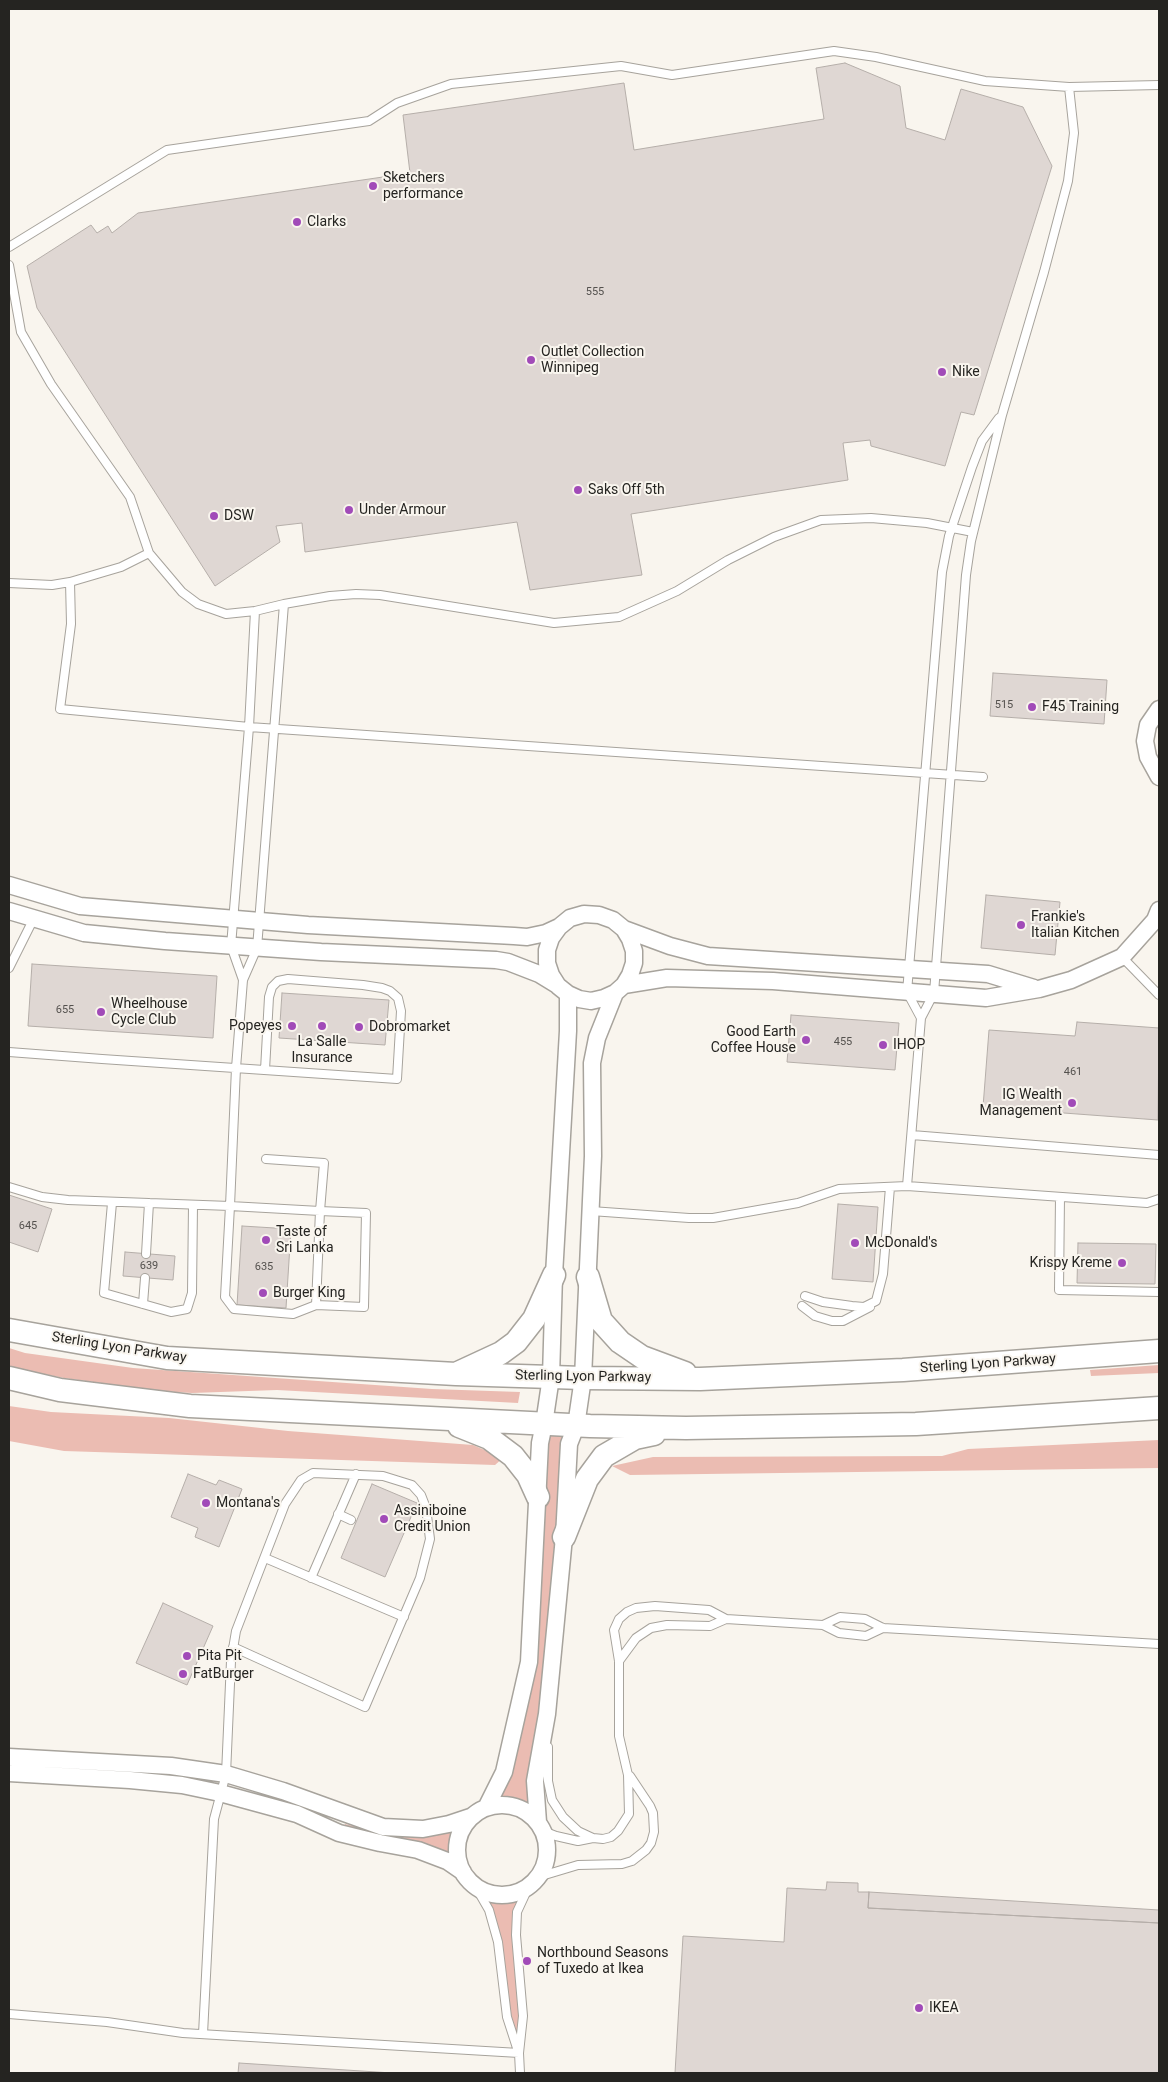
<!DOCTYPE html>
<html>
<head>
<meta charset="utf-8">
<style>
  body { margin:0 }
  #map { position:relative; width:1168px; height:2082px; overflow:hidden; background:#f9f5ee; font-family:Roboto,sans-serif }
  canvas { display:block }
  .frame { position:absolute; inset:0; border:10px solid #252421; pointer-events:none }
</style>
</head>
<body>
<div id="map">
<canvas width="1168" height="2082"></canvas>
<div class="frame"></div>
</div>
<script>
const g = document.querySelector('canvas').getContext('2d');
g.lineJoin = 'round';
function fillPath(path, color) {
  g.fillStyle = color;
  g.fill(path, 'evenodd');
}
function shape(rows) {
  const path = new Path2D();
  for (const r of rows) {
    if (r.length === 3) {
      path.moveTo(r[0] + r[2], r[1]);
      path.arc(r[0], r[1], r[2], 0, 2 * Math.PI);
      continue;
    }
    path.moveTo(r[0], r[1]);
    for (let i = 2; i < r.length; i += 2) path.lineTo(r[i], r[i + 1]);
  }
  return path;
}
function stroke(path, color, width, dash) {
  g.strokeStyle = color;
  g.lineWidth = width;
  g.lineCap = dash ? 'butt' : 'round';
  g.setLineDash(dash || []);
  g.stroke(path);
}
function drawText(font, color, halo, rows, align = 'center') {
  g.font = font + ' Roboto,sans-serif';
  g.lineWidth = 4;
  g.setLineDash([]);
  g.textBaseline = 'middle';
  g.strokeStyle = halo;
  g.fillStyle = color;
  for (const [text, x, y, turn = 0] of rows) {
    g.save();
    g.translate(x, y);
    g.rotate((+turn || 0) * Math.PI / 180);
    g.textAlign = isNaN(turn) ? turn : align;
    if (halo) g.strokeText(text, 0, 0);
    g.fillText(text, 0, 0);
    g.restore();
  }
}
const green = shape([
  [9,1348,25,1353,133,1368,432,1389,520,1392,518,1403,277,1390,192,1393,159,1391,64,1378,9,1367],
  [1159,1365,1159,1373,1091,1376,1090,1370],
  [9,1406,51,1412,169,1418,288,1431,473,1445,503,1458,495,1465,64,1451,9,1441],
  [544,1424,576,1426,538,1822,529,1814,517,1807,493,1806,529,1662],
  [1159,1440,1159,1468,630,1475,612,1466,653,1457,942,1456,968,1449],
  [345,1824,380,1832,450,1832,450,1854,424,1844,344,1828],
  [474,1884,487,1892,502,1895,516,1893,529,1886,517,1913,523,2016,519,2053,507,2017,498,1942,489,1910]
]);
const building = shape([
  [845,63,900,86,906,128,945,140,961,89,1023,107,1052,166,974,415,961,412,945,466,871,446,870,440,843,443,848,480,631,514,642,575,530,590,517,522,305,552,302,523,276,526,280,542,215,586,37,308,27,266,91,225,97,233,108,226,112,233,138,213,410,173,403,115,624,83,634,150,824,119,816,68,845,63],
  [993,673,1107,680,1104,724,990,716,993,673],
  [986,895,1060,902,1055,955,981,948,986,895],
  [32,964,217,976,213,1038,28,1026,32,964],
  [282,993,389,1000,385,1045,279,1038,282,993],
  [791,1015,899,1023,895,1070,787,1062,791,1015],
  [1077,1022,1159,1028,1158,1120,983,1107,989,1030,1075,1036,1077,1022],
  [9,1195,52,1209,38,1252,9,1242,9,1195],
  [838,1204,878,1207,873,1282,832,1279,838,1204],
  [242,1226,291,1229,286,1308,237,1305,242,1226],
  [1078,1243,1156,1244,1155,1284,1077,1283,1078,1243],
  [125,1252,175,1256,173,1280,123,1276,125,1252],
  [188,1474,216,1485,219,1480,242,1489,219,1547,195,1537,198,1528,171,1517,188,1474],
  [372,1484,417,1503,385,1577,341,1558,372,1484],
  [163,1603,213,1626,187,1685,136,1663,163,1603],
  [827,1882,858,1883,858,1892,869,1892,868,1908,1159,1923,1159,2073,675,2073,683,1936,784,1942,787,1888,826,1890,827,1882],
  [869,1892,1159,1910,1159,1923,868,1908,869,1892],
  [239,2063,392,2073,238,2073,239,2063]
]);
const service = shape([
  [1069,87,1159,85],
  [9,247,167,150,369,121,397,103,451,84,621,66,672,75,834,51,876,57,985,81,1069,87,1074,133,1068,181,1044,272,1002,415,971,541,966,575,934,993,921,1018,907,1186],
  [9,265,21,332,51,384,130,497,149,553,182,592,198,604,226,614,255,611,284,604,330,596,356,594,380,595,554,623,619,617,677,591,728,560,774,537,821,520,871,518,927,523,973,532],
  [70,582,71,624,60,709,249,727,983,777],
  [9,583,52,585,70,582,121,567,149,553],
  [1122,957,1159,995],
  [9,968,34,918],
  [243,980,231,946,249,727,255,611],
  [921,1018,907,992,942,572,949,536,972,467,982,441,999,418],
  [9,1052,102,1059,397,1079,401,1011,398,998,390,991,382,988,363,985,288,979,278,981,272,987,269,997,265,1070],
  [912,1135,1159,1155],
  [266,1159,324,1163,320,1211,316,1305,364,1307,366,1213,320,1211,230,1206,225,1297,234,1309,293,1314,316,1305],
  [9,1187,42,1197,68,1200,230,1206,236,1068,243,980,257,948,284,604],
  [1060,1197,1059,1290,1159,1292],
  [112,1203,104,1293,171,1312,187,1309,192,1293,193,1205],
  [591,1211,689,1218,713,1218,798,1203,839,1189,907,1186,1147,1203,1159,1199],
  [146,1254,149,1203],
  [805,1296,823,1302,852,1306,864,1307,876,1301,883,1274,890,1187],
  [143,1304,145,1278],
  [802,1306,815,1316,832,1321,843,1321,870,1307],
  [338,1514,351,1520],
  [265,1558,404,1617],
  [311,1578,356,1474],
  [823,1625,840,1617,865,1619,883,1628,1159,1644],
  [619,1661,636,1638,651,1628,667,1625,710,1626,726,1619],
  [548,1747,548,1781,552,1800,563,1817,578,1831,593,1838],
  [543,1831,556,1836,578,1841,593,1838,603,1839,611,1837,618,1831,629,1814,628,1775,619,1736,619,1661,614,1630,619,1619,627,1612,636,1608,655,1606,709,1610,726,1619,823,1625,839,1633,866,1636,883,1628],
  [538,1877,578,1865,622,1864,632,1861,646,1850,651,1843,654,1832,653,1813,650,1806,630,1776],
  [474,1884,489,1910,498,1942,507,2017,518,2051],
  [9,2014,107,2022,183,2033,519,2053],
  [203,2034,214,1819,226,1774,231,1661,236,1631,285,1504,301,1480,313,1473,383,1476,412,1485,421,1495,426,1508,430,1539,420,1578,365,1707,233,1647],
  [520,2073,519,2053,523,2016,516,1935,517,1912,529,1886]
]);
const minor = shape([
  [1159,709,1148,725,1145,741,1148,757,1159,777],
  [9,885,80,906,308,925,514,936,527,937,546,933,559,927,570,918,584,914,599,915,613,920,624,929,630,939,634,951,634,963,630,975,624,985,615,993,604,998,591,1001,579,999,568,994,558,986,551,975,547,963,547,950,551,938,559,927],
  [9,911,84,933,165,941,321,952,496,960,508,962,539,974,557,985],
  [624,929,670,946,708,956,988,974,1034,988],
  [624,985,667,978,773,981,986,998,1039,989,1071,980,1122,957,1155,920,1159,910],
  [9,1757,171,1766,226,1774,283,1791,383,1827,423,1829,449,1824,473,1816],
  [9,1773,130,1780,182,1785,220,1793,297,1814,339,1833,380,1843,418,1850,447,1861,463,1872],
  [502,1850,45],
  [486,1808,504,1772,529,1662,540,1443,544,1424,551,1377,554,1275,568,1031,568,994],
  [538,1822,535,1781,547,1714,564,1537,569,1444,576,1426,583,1378,593,1156,592,1063,597,1038,615,993]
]);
const secondary = shape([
  [588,1277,601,1321,620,1342,642,1357,685,1373],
  [9,1330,167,1358,456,1374,583,1378,700,1379,903,1370,1159,1351],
  [460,1372,501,1353,516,1342,534,1319,554,1275],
  [9,1378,60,1390,190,1406,590,1426,686,1428,916,1424,1159,1408],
  [459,1426,489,1438,513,1456,528,1475,538,1497],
  [564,1537,587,1479,604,1456,635,1438,654,1434]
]);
const markers = [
  [373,186,5,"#a14bb8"],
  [297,222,5,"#a14bb8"],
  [531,360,5,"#a14bb8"],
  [942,372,5,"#a14bb8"],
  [578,490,5,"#a14bb8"],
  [349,510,5,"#a14bb8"],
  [214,516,5,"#a14bb8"],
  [1032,707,5,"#a14bb8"],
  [1021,925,5,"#a14bb8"],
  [101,1012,5,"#a14bb8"],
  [292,1026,5,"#a14bb8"],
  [322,1026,5,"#a14bb8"],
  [359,1027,5,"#a14bb8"],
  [806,1040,5,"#a14bb8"],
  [883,1045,5,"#a14bb8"],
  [1072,1103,5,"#a14bb8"],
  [266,1240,5,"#a14bb8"],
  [855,1243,5,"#a14bb8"],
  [1122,1263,5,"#a14bb8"],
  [263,1293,5,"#a14bb8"],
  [206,1503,5,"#a14bb8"],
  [384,1519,5,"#a14bb8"],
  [187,1656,5,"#a14bb8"],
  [183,1674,5,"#a14bb8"],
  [527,1961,5,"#a14bb8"],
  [919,2008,5,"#a14bb8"]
];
const numberNames = [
  ["555",595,292],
  ["515",1004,705],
  ["655",65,1010],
  ["455",843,1042],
  ["461",1073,1072],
  ["645",28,1226],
  ["639",149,1266],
  ["635",264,1267]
];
const poiNames = [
  ["Sketchers",383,178],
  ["performance",383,194],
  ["Clarks",307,222],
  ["Outlet Collection",541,352],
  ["Winnipeg",541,368],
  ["Nike",952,372],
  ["Saks Off 5th",588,490],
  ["Under Armour",359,510],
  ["DSW",224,516],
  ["F45 Training",1042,707],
  ["Frankie's",1031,917],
  ["Italian Kitchen",1031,933],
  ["Wheelhouse",111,1004],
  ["Cycle Club",111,1020],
  ["Popeyes",282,1026,"right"],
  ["Dobromarket",369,1027],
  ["Good Earth",796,1032,"right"],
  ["Coffee House",796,1048,"right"],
  ["La Salle",322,1042,"center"],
  ["Insurance",322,1058,"center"],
  ["IHOP",893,1045],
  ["IG Wealth",1062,1095,"right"],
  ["Management",1062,1111,"right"],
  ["Taste of",276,1232],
  ["Sri Lanka",276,1248],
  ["McDonald's",865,1243],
  ["Krispy Kreme",1112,1263,"right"],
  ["Burger King",273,1293],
  ["Montana's",216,1503],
  ["Assiniboine",394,1511],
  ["Credit Union",394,1527],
  ["Pita Pit",197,1656],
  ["FatBurger",193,1674],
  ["Northbound Seasons",537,1953],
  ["of Tuxedo at Ikea",537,1969],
  ["IKEA",929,2008]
];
const streetNames = [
  ["Sterling Lyon Parkway",119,1348,9],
  ["Sterling Lyon Parkway",988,1364,-4],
  ["Sterling Lyon Parkway",583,1377,1]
];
fillPath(green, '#ebbcb2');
fillPath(building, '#dfd7d3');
stroke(building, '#b5aea9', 1);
stroke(service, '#a7a39c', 10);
stroke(minor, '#a7a39c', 19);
stroke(secondary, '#a7a39c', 25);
stroke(service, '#fff', 8);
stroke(minor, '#fff', 16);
stroke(secondary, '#fff', 22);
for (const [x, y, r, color] of markers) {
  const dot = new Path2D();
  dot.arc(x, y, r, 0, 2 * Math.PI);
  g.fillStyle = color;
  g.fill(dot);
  stroke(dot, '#f9f5ee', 2);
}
drawText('11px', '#54514e', null, numberNames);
drawText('14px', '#252421', '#f9f5ee', poiNames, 'left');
drawText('14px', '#252421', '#f9f5ee', streetNames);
</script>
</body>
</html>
